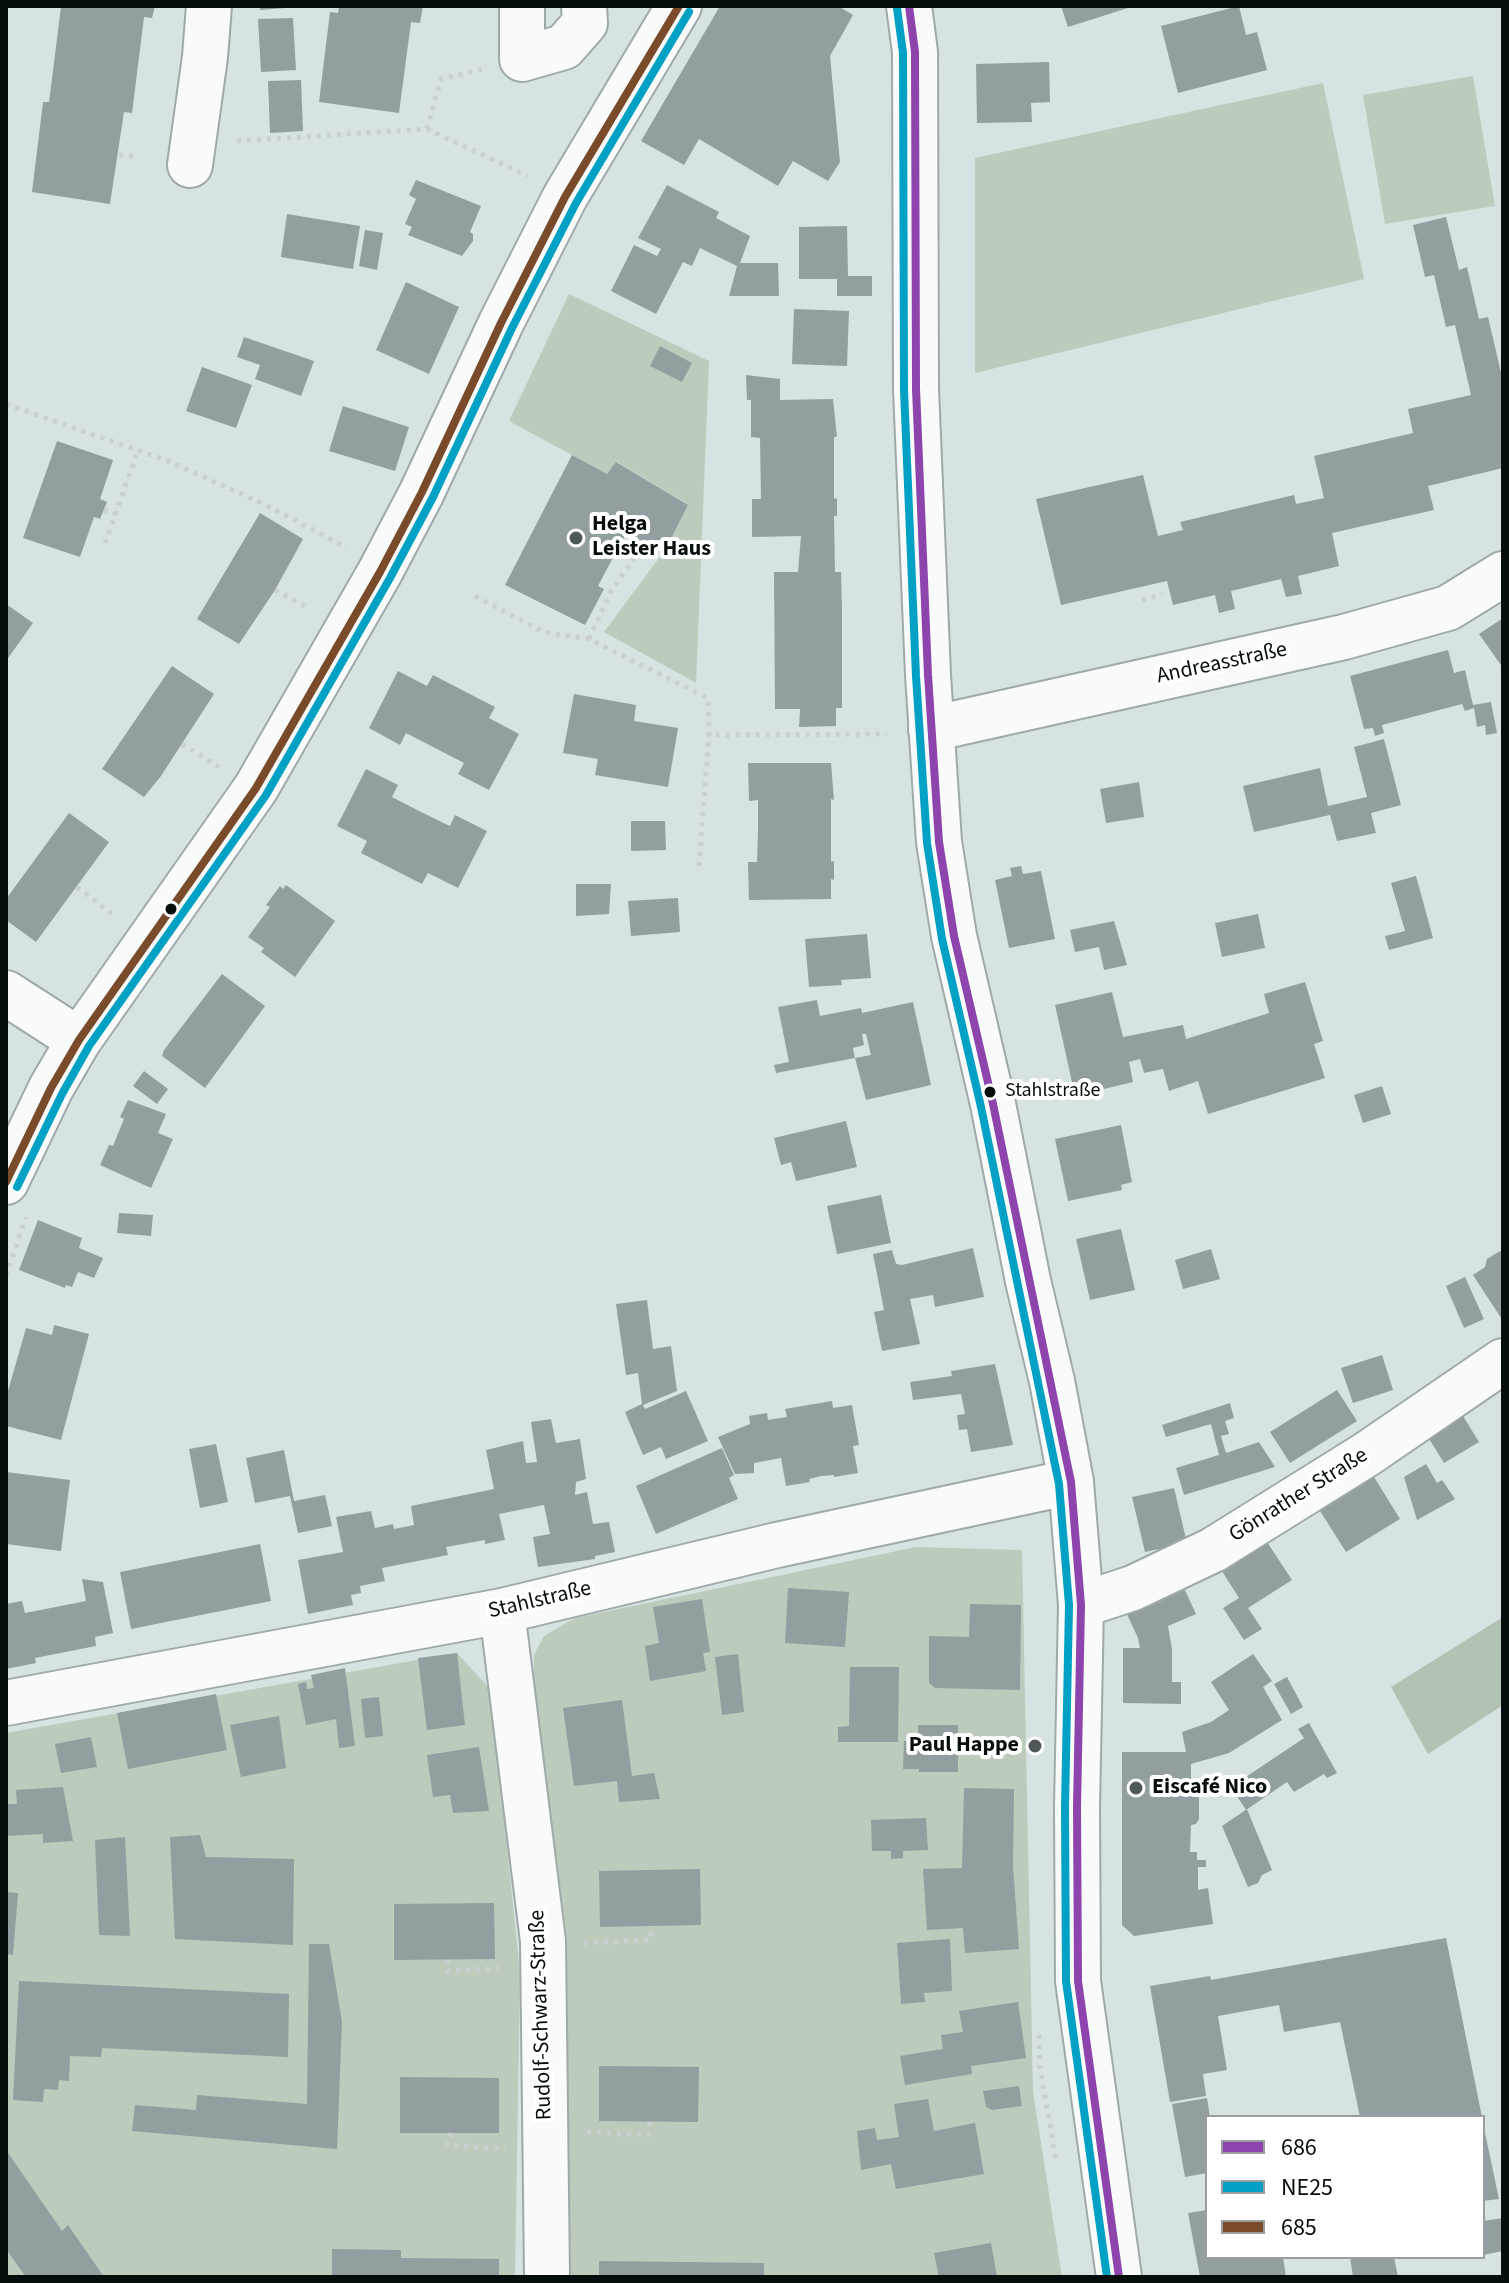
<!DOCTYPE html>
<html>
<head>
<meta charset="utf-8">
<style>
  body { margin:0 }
  #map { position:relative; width:1509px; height:2283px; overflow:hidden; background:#d7e3e3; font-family:"Source Sans 3",sans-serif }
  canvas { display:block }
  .frame { position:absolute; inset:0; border:8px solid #060d0d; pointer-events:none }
  .legend { position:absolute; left:1205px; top:2115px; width:280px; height:144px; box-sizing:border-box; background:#fff; border:2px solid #9b9e9e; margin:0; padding:10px 14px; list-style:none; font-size:24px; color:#060d0d }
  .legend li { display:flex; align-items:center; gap:16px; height:40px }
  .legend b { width:40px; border:2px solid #9b9e9e }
</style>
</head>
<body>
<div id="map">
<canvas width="1509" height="2283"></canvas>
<div class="frame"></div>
<ul class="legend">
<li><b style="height:10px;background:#8e44ad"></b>686</li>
<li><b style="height:10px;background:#00a1c4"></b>NE25</li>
<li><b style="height:10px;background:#7a4b2a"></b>685</li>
</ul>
</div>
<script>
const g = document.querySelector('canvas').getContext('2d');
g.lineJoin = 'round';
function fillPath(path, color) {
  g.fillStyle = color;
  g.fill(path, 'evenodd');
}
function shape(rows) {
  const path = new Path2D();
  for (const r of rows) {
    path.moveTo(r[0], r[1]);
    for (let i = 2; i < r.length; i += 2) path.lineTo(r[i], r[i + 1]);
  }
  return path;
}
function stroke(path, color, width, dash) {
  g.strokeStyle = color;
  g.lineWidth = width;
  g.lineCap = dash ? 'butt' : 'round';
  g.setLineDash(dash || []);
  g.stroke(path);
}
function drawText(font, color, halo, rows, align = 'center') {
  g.font = font + ' "Source Sans 3",sans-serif';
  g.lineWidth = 8;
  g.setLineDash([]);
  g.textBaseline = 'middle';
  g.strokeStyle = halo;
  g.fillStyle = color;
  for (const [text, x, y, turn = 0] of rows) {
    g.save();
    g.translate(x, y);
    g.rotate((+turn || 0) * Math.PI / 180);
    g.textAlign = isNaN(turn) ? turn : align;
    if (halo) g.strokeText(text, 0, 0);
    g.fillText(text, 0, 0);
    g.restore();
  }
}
const green = shape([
  [1473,76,1495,206,1385,224,1363,95],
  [1323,83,1364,279,975,373,975,158],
  [569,294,709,361,696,683,604,632,665,550,687,504,617,462,607,474,509,421],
  [916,1547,1022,1550,1033,2092,1062,2277,568,2277,567,1939,534,1683,534,1655,544,1636,575,1618],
  [457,1653,491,1690,520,1973,515,2277,6,2277,6,1733]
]);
const forest = shape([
  [1503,1617,1503,1705,1428,1754,1391,1687]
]);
const building = shape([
  [155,6,152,18,144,17,132,113,124,112,110,204,32,192,43,102,49,102,61,7],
  [260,6,285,6,285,8,260,10],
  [339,6,423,6,420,23,411,22,399,113,319,102,330,12,338,13],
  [720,6,838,6,853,15,830,56,840,162,828,181,793,161,778,186,699,139,684,165,641,141],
  [1061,6,1131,6,1131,7,1068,27],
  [1239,6,1246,35,1257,32,1267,70,1178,93,1161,26],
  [293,18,296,70,261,72,258,19],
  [1049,62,1050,102,1031,103,1032,122,977,123,976,64],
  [301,80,303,131,270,133,268,81],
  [416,180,481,206,470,232,473,234,473,241,462,256,408,235,412,227,405,224,416,199,409,195],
  [667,185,719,212,716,218,750,236,740,263,778,263,779,296,729,296,737,266,700,248,692,266,683,262,656,314,611,291,634,245,657,256,661,249,638,238],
  [287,214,360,226,353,269,281,257],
  [1446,217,1459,270,1467,267,1479,319,1488,317,1503,381,1503,468,1428,486,1434,510,1332,533,1339,566,1298,576,1302,594,1286,597,1281,579,1231,591,1235,609,1219,613,1215,595,1173,605,1167,581,1061,605,1036,499,1143,475,1158,536,1183,530,1180,522,1294,495,1296,504,1324,498,1314,456,1413,433,1408,409,1471,395,1455,325,1446,327,1434,275,1425,277,1413,225],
  [847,226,848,276,872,276,872,296,837,296,837,279,799,279,799,227],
  [365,230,383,233,377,270,359,266],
  [406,282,459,307,429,374,376,350],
  [794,309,849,311,847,366,792,364],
  [244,337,314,361,301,396,255,379,260,365,237,357],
  [660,346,692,363,682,382,650,366],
  [202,367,252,385,236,428,186,411],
  [746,375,780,379,780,400,833,399,837,437,834,437,834,499,837,498,837,516,834,516,835,572,841,572,842,608,842,708,836,708,836,726,799,727,800,709,775,709,774,572,798,572,801,536,752,537,752,499,761,499,760,438,751,437,751,400,747,400],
  [343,406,409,427,395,471,329,451],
  [57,441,113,460,100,499,107,502,100,519,94,517,80,557,23,538],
  [572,455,607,474,616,462,688,505,665,550,625,535,598,586,604,589,585,625,505,585],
  [260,513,303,539,275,590,239,644,197,619],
  [6,604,33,623,6,661],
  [1503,618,1503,668,1479,634],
  [1448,650,1454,673,1465,670,1473,705,1491,702,1497,733,1486,735,1485,725,1477,727,1474,708,1465,711,1462,704,1382,725,1384,733,1375,736,1373,728,1364,729,1350,676],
  [172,666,214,694,161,776,144,797,102,769],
  [398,671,427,686,433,675,495,707,489,718,519,734,489,790,458,774,464,763,406,733,400,745,369,728],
  [574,694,636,705,634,721,678,728,668,787,595,775,598,759,563,753],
  [1384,739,1401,805,1371,813,1376,833,1337,841,1330,815,1254,832,1243,786,1320,768,1328,806,1367,797,1354,747],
  [748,763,831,763,834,800,831,799,831,862,834,861,834,880,831,879,831,899,749,900,748,862,757,862,758,831,758,800,749,801],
  [366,769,398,785,392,797,421,812,450,826,455,815,487,831,458,888,428,873,422,884,361,853,367,841,337,826],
  [1139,782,1144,817,1106,823,1100,789],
  [69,813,109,842,36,942,6,920,6,899],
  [631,821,665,821,666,850,631,851],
  [1021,866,1023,874,1041,871,1055,939,1009,948,995,880,1012,876,1010,868],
  [1416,876,1433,938,1389,950,1385,936,1405,931,1391,883],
  [576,884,611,884,609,914,576,916],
  [286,885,335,921,295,977,261,952,264,948,248,937,270,907,266,905,280,886,283,889],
  [678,898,680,932,631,936,628,901],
  [1258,914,1265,948,1222,957,1215,923],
  [1114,921,1127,965,1104,970,1099,947,1075,952,1070,930],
  [867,934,871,978,841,980,842,985,809,987,805,939],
  [222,974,265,1006,205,1088,162,1056,164,1050],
  [1305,982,1323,1041,1314,1044,1325,1078,1208,1114,1198,1081,1169,1091,1163,1069,1144,1073,1140,1059,1129,1062,1133,1082,1075,1096,1055,1005,1112,992,1123,1037,1183,1025,1186,1039,1269,1013,1264,994],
  [817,1000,820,1016,861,1008,862,1013,913,1002,931,1085,866,1100,855,1058,776,1073,774,1065,789,1062,778,1007],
  [862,1034,866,1034,871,1055,855,1058,853,1048,864,1045],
  [144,1071,168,1089,157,1104,133,1086],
  [1382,1086,1391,1114,1363,1123,1354,1095],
  [128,1100,166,1114,158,1133,173,1139,151,1188,100,1165,109,1145,113,1146,124,1119,120,1117],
  [846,1121,857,1167,796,1181,791,1162,781,1165,774,1138],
  [1121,1125,1132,1182,1121,1185,1122,1190,1068,1201,1055,1139],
  [881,1195,891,1243,837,1254,827,1206],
  [119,1213,153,1215,151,1236,117,1233],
  [38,1220,82,1238,79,1248,103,1258,94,1278,78,1272,72,1287,66,1285,65,1288,19,1270],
  [1121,1229,1135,1290,1090,1300,1076,1239],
  [973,1248,984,1297,935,1307,933,1295,910,1299,920,1344,882,1351,874,1312,884,1310,873,1254,892,1250,896,1264,902,1265],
  [1211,1249,1220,1279,1183,1289,1175,1260],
  [1500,1251,1503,1252,1503,1321,1473,1275,1485,1267,1487,1259],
  [1465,1277,1484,1319,1464,1328,1446,1286],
  [647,1300,653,1349,671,1346,677,1391,643,1405,645,1409,686,1391,708,1441,666,1459,661,1447,643,1455,625,1412,642,1404,638,1373,626,1375,616,1304],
  [54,1325,89,1334,61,1440,6,1426,6,1398,26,1328,52,1335],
  [1382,1355,1393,1390,1353,1403,1341,1368],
  [995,1364,1013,1445,971,1452,967,1429,959,1430,957,1415,965,1414,961,1394,913,1400,910,1382,952,1376,951,1371],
  [1337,1390,1357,1421,1290,1463,1270,1432],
  [832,1401,833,1408,852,1405,859,1445,853,1446,858,1473,834,1477,834,1475,821,1476,809,1479,810,1482,786,1486,781,1458,754,1463,754,1473,735,1474,718,1437,750,1424,749,1416,767,1413,768,1420,787,1417,785,1409],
  [1230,1403,1234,1418,1225,1421,1229,1434,1221,1436,1226,1453,1259,1442,1275,1467,1184,1495,1176,1468,1219,1455,1211,1424,1166,1437,1162,1425],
  [1463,1416,1479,1442,1444,1463,1428,1437],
  [551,1419,556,1443,580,1439,586,1479,576,1482,575,1495,587,1492,593,1524,609,1522,615,1552,595,1556,595,1559,538,1567,533,1537,550,1534,544,1505,499,1514,505,1540,485,1544,485,1540,446,1547,448,1555,382,1568,385,1581,360,1586,361,1593,351,1595,353,1605,308,1614,298,1560,343,1552,336,1517,371,1511,375,1528,393,1524,394,1529,414,1525,411,1506,494,1489,486,1450,523,1441,526,1463,537,1462,531,1422],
  [216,1444,228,1502,200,1508,189,1449],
  [722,1448,734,1475,729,1478,738,1499,656,1534,636,1486],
  [284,1450,294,1501,325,1495,332,1526,298,1533,290,1496,255,1503,246,1458],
  [1426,1464,1437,1483,1442,1480,1455,1499,1417,1520,1404,1477],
  [6,1472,70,1480,61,1551,6,1544],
  [1371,1472,1400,1519,1346,1552,1317,1506],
  [1174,1488,1187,1543,1145,1552,1132,1497],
  [1265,1539,1292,1580,1248,1608,1262,1629,1244,1640,1223,1608,1239,1598,1220,1568],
  [260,1544,271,1601,131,1629,120,1572],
  [82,1579,103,1582,113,1633,95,1637,96,1646,35,1658,36,1663,6,1669,6,1604,22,1601,25,1613,86,1601],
  [1183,1586,1196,1614,1168,1626,1172,1649,1172,1682,1181,1682,1181,1704,1123,1703,1123,1648,1140,1648,1138,1638,1126,1612],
  [788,1588,849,1592,845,1647,785,1643],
  [702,1599,710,1652,703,1653,706,1671,650,1681,645,1646,659,1643,653,1607],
  [970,1604,1021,1605,1020,1690,935,1688,929,1683,929,1636,969,1637],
  [457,1653,465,1725,427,1730,418,1658],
  [738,1654,744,1712,722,1715,715,1657],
  [1253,1654,1272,1681,1263,1687,1282,1720,1229,1753,1191,1764,1191,1796,1199,1797,1199,1819,1196,1824,1191,1825,1190,1852,1197,1852,1197,1860,1206,1860,1206,1867,1198,1867,1198,1890,1208,1888,1213,1924,1134,1936,1122,1925,1122,1752,1186,1752,1182,1732,1211,1722,1229,1710,1211,1682],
  [850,1667,899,1667,898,1742,838,1742,838,1727,849,1726],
  [345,1668,355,1746,339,1748,336,1719,306,1725,298,1684,306,1682,307,1689,314,1688,311,1675],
  [1287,1677,1303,1707,1291,1714,1274,1684],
  [216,1694,227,1750,128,1769,117,1713],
  [379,1697,383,1736,365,1738,361,1699],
  [622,1700,632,1776,654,1773,660,1799,619,1802,617,1781,574,1786,563,1708],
  [279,1716,286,1768,241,1777,230,1725],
  [1309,1723,1337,1773,1327,1778,1324,1774,1294,1792,1287,1782,1246,1810,1231,1787,1304,1738,1298,1729],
  [918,1725,958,1725,958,1772,919,1772,919,1769,903,1769,904,1741,918,1741],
  [91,1737,97,1767,61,1773,55,1744],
  [479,1747,489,1811,453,1813,450,1795,433,1797,427,1755],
  [63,1787,73,1841,43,1843,43,1834,6,1836,6,1804,17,1804,16,1790],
  [964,1788,1014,1789,1013,1866,1019,1949,965,1953,963,1928,927,1930,923,1869,962,1868],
  [1247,1809,1272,1870,1262,1875,1258,1883,1248,1887,1222,1826],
  [926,1818,928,1850,903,1851,903,1858,891,1859,891,1851,872,1851,871,1820],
  [200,1835,206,1857,294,1859,293,1945,175,1939,170,1837],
  [125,1837,130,1936,99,1935,95,1840],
  [700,1869,701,1925,600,1927,599,1871],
  [6,1892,18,1893,13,1955,6,1954],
  [494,1903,495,1959,394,1960,394,1904],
  [1446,1938,1482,2117,1360,2117,1340,2022,1284,2032,1279,2005,1218,2016,1227,2070,1203,2074,1206,2096,1170,2102,1150,1986,1210,1976,1211,1980],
  [950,1939,952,1991,924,1993,925,2002,901,2004,897,1943],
  [309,1944,329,1944,342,2022,337,2149,132,2131,135,2105,196,2110,197,2095,307,2104],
  [19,1981,289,1994,288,2057,102,2048,101,2057,70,2056,69,2081,59,2080,58,2090,44,2089,43,2102,13,2100],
  [1018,2002,1026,2058,971,2066,972,2074,905,2085,900,2056,943,2049,941,2035,963,2032,959,2011],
  [599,2066,699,2067,698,2122,599,2121],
  [400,2077,499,2078,499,2133,400,2133],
  [1019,2086,1022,2106,992,2110,986,2107,983,2091],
  [1207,2098,1210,2117,1207,2117,1207,2173,1185,2177,1172,2104],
  [928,2099,934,2131,975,2123,984,2174,896,2189,891,2164,861,2170,857,2131,875,2128,877,2140,899,2137,894,2104],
  [1484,2128,1499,2199,1483,2201,1483,2129],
  [6,2150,62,2231,68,2225,104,2277,26,2277,6,2249],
  [1207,2210,1207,2257,1283,2257,1286,2277,1200,2277,1188,2213],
  [1503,2218,1503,2251,1483,2255,1483,2221],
  [991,2243,997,2277,939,2277,934,2253],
  [332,2249,401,2250,401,2258,499,2259,499,2277,332,2277],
  [1350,2257,1394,2257,1398,2277,1353,2277],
  [599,2261,764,2263,764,2277,599,2277]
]);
const path = shape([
  [427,129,441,79,483,69],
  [237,141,427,129,528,176],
  [119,155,134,156],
  [6,404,168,461,268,506,347,548],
  [104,510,116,514],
  [105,543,138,450],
  [275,590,310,609],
  [475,596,543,632,589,639,708,698,709,735,887,734],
  [1142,600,1162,594],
  [589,639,610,593,636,555,632,545,622,541],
  [6,687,7,688],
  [182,744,219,767],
  [699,866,709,735],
  [77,887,115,916],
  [6,1276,26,1217],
  [584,1943,650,1940,652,1926],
  [447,1960,447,1971,502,1968],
  [1039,2035,1040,2067,1056,2160],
  [587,2132,648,2135,650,2122],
  [451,2133,447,2145,505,2149]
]);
const minor = shape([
  [522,6,522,59,564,47,585,23,584,6],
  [190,165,205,57,209,6],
  [931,729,1344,637,1448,608,1503,574],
  [6,993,79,1040],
  [6,1182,51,1088,79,1040,256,788,380,572,422,492,501,323,565,197,679,6],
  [1081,1605,1133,1588,1213,1550,1367,1454,1503,1361],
  [502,1611,543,1941,547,2277],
  [6,1703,502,1611,777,1545,1071,1482]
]);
const major = shape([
  [909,6,915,52,916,389,928,675,939,842,954,936,993,1104,1028,1281,1052,1381,1071,1482,1081,1605,1077,1807,1078,1981,1119,2277]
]);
const bus1 = shape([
  [909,6,915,52,916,389,928,675,939,842,954,936,993,1104,1071,1482,1081,1605,1077,1807,1078,1981,1119,2277]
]);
const bus2 = shape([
  [897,8,903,53,904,390,916,676,927,843,942,939,981,1107,1059,1484,1069,1605,1065,1807,1066,1981,1107,2277],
  [17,1187,62,1094,89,1046,266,795,390,578,433,497,512,328,576,203,689,12]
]);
const bus3 = shape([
  [6,1182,51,1088,79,1040,256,788,380,572,422,492,501,323,565,197,679,6]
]);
const markers = [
  [576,538,8,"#4f5858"],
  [171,909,7,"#060d0d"],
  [990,1092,7,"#060d0d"],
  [1035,1746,8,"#4f5858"],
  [1136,1788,8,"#4f5858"]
];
const busNames = [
  ["Stahlstraße",1005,1092]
];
const poiNames = [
  ["Helga",592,525],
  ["Leister Haus",592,550],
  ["Paul Happe",1019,1746,"right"],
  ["Eiscafé Nico",1152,1788]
];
const streetNames = [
  ["Andreasstraße",1222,664,-12],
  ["Gönrather Straße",1299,1496,-32],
  ["Stahlstraße",540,1601,-13],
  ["Rudolf-Schwarz-Straße",542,2015,-92]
];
fillPath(green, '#bccbbc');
fillPath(forest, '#b3c3b3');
fillPath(building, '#929ea0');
stroke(minor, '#9fa9a9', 48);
stroke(major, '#9fa9a9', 48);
stroke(path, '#cccfd0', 5, [4, 6]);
stroke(minor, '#f9fbfb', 44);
stroke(major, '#f9fbfb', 44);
stroke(bus1, '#8e44ad', 8);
stroke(bus2, '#00a1c4', 8);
stroke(bus3, '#7a4b2a', 8);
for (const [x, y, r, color] of markers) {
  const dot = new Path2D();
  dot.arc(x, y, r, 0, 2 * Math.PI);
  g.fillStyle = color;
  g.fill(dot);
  stroke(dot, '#fff', 3);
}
drawText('20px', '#060d0d', '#fff', busNames, 'left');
drawText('bold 22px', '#060d0d', '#fff', poiNames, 'left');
drawText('22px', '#060d0d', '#fff', streetNames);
</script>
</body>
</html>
